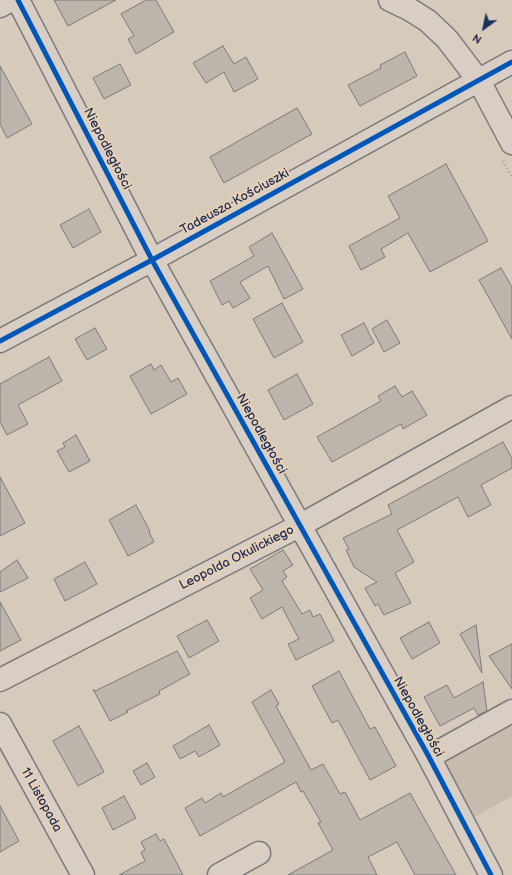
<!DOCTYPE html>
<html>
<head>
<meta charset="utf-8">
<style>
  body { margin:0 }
  #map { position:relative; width:512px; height:875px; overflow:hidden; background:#d6cabb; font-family:"Balsamiq Sans",sans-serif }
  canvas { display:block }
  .north { position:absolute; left:464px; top:8px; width:40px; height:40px; -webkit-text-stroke:3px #ead1b2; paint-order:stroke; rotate:213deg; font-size:11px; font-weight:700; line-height:16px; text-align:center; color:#1b2f5e }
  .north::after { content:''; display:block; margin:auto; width:14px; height:18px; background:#1b2f5e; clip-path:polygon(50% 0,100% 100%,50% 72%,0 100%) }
</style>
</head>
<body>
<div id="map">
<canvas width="512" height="875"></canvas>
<div class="north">N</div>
</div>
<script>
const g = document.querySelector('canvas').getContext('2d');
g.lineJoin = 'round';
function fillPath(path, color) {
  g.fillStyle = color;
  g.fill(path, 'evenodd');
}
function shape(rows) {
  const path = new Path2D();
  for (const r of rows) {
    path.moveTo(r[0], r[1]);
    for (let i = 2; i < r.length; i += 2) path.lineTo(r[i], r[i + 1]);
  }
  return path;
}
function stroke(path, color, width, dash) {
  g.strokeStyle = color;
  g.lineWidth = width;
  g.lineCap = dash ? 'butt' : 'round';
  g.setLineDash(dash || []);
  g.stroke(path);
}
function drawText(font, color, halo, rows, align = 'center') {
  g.font = font + ' "Balsamiq Sans",sans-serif';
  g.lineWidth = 3.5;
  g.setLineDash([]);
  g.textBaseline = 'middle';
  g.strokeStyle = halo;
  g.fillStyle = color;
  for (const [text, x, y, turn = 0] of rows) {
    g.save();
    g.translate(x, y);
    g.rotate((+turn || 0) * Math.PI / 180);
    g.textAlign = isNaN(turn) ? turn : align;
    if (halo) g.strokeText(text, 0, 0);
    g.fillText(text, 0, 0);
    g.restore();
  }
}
const green = shape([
  [512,718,512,796,473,818,440,756]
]);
const building = shape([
  [54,0,116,0,68,26,54,0],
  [146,0,156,0,174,32,136,54,128,39,134,36,121,14,146,0],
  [223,46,234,64,246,57,258,79,234,92,224,72,206,83,193,63,223,46],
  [405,52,417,76,360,106,348,85,381,68,380,65,405,52],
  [120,64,131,85,104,99,93,78,120,64],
  [0,66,32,124,7,138,0,124,0,66],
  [297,108,312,134,224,183,210,157,297,108],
  [446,164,488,241,430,272,408,233,381,249,385,257,361,270,349,246,400,218,388,196,446,164],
  [89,209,101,232,73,248,60,225,89,209],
  [272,233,303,289,284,299,268,266,240,282,250,298,233,308,229,301,222,305,210,281,254,256,249,247,272,233],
  [501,268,512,287,512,339,479,280,501,268],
  [282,303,303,342,274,358,253,319,282,303],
  [387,320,400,343,384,352,372,329,387,320],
  [364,323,374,343,352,356,341,335,364,323],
  [95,328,107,349,87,360,75,339,95,328],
  [49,357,62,381,18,405,28,424,7,435,0,422,0,384,49,357],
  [151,364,154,370,161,365,171,382,178,378,187,394,151,414,130,376,151,364],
  [297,374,313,404,284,420,268,390,297,374],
  [395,386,402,397,412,391,427,415,403,429,401,424,332,462,317,437,381,401,378,396,395,386],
  [76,435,90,461,69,472,57,451,65,447,63,443,76,435],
  [503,442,512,458,512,468,481,485,491,505,468,517,458,497,397,530,414,562,395,573,411,603,384,615,378,604,375,606,365,588,377,582,354,567,346,550,349,549,343,538,392,514,388,505,503,442],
  [0,477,25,523,0,536,0,477],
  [136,505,150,531,149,532,154,542,128,556,109,520,136,505],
  [283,550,293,565,283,571,287,577,282,581,302,614,310,610,313,617,320,614,334,641,296,660,288,644,299,639,282,607,262,619,250,598,263,590,250,569,283,550],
  [17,560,28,578,0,592,0,572,17,560],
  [85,562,97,584,65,601,54,579,85,562],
  [0,602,21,640,0,651,0,602],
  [207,620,219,641,189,658,177,636,207,620],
  [429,622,440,643,412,659,400,638,429,622],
  [476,625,482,673,460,634,476,625],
  [512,644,512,689,489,656,512,644],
  [177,651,190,674,159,691,160,694,126,711,128,712,110,721,93,689,95,691,177,651],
  [339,671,370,729,375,727,396,766,370,780,338,720,332,723,312,686,339,671],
  [483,682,487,711,478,715,474,708,440,726,424,697,447,685,454,698,483,682],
  [271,690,279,704,276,706,311,770,323,764,340,794,345,792,360,820,410,793,456,875,415,875,397,842,368,857,377,875,288,875,333,850,318,823,321,822,303,791,301,792,296,782,200,836,185,808,202,798,205,803,221,793,223,797,285,762,252,702,271,690],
  [209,725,220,745,199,757,195,751,180,759,173,746,209,725],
  [79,726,104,772,78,786,53,741,79,726],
  [147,763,155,777,141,785,133,771,147,763],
  [124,796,136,818,113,830,102,808,124,796],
  [0,806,19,841,0,852,0,806],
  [156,834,160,841,164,839,183,875,119,875,145,861,141,852,145,850,141,842,156,834]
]);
const path = shape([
  [503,161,512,178]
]);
const minor = shape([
  [18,0,152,260,429,757,491,875],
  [390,0,409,9,428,21,447,39,479,81,512,143],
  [0,6,11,0],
  [0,341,152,260,512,62],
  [0,680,299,526,512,407],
  [0,724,83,875],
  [429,757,512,711],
  [219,875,259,853]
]);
const cycleway = shape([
  [18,0,152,260,429,757,491,875],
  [0,341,152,260,512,62]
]);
const streetNames = [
  ["Niepodległości",107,149,63],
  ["Tadeusza Kościuszki",235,202,-29],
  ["Niepodległości",261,434,61],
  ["Leopolda Okulickiego",237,558,-27],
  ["Niepodległości",418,717,61],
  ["11 Listopada",41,800,61]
];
fillPath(green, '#c8baac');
fillPath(building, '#bcb5ac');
stroke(building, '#7b7a7c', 1);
stroke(minor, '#7b7a7c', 25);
stroke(path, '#9f9a98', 2.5, [1, 3]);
stroke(minor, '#d8cec3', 22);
stroke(cycleway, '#0057b8', 5);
drawText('13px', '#1b2f5e', '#ead1b2', streetNames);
</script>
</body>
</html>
